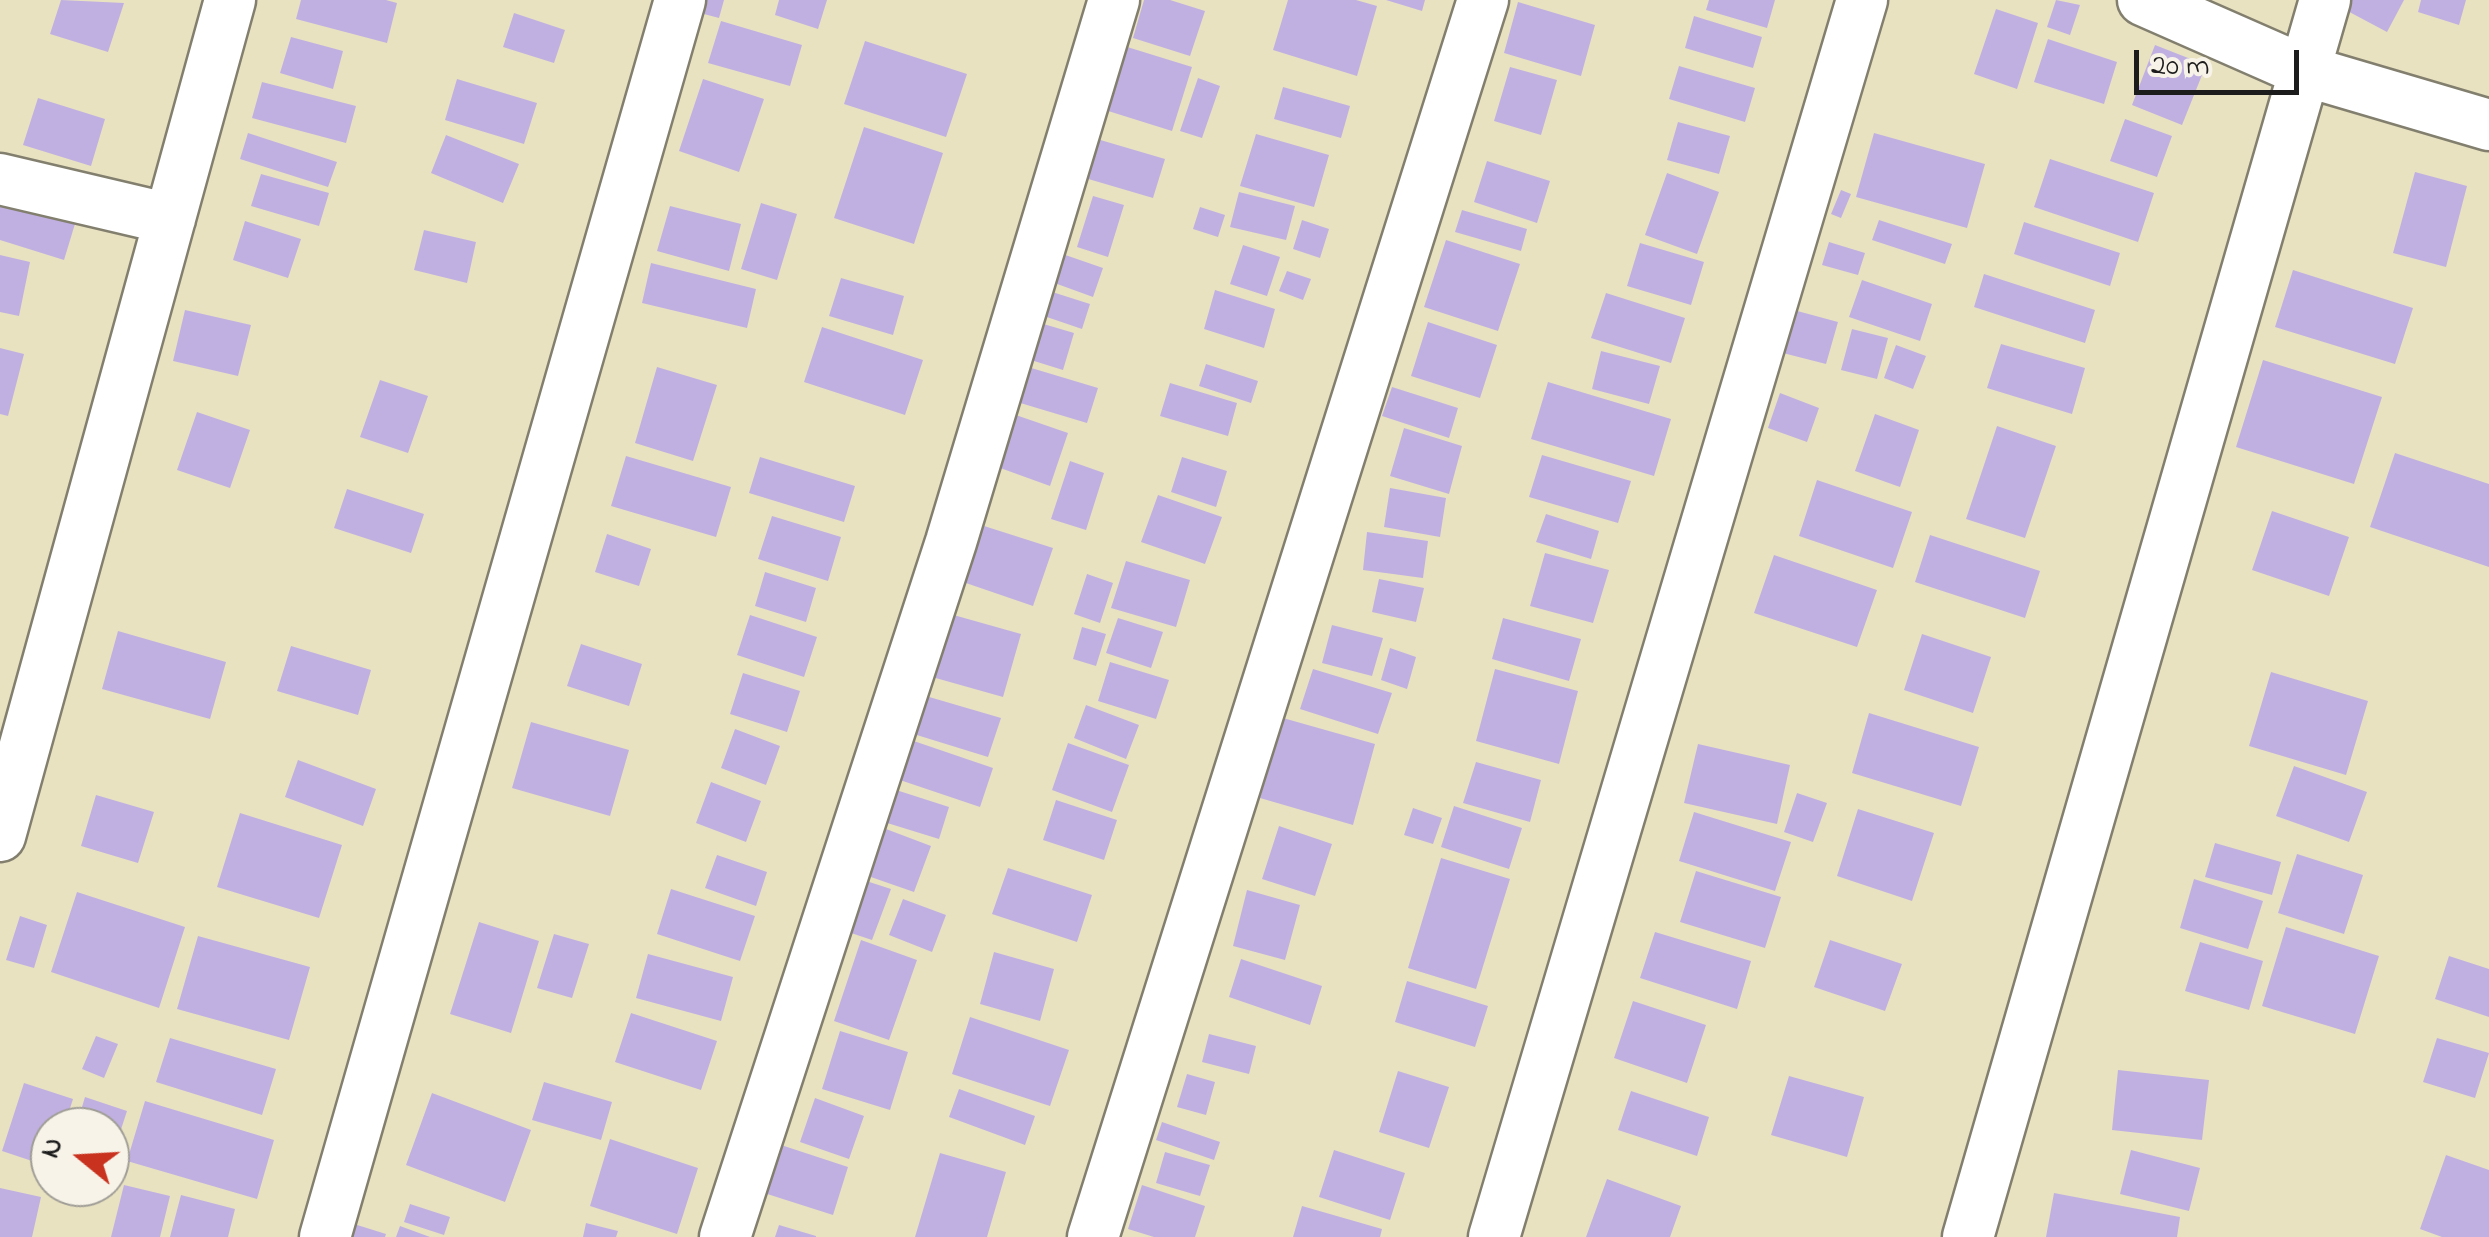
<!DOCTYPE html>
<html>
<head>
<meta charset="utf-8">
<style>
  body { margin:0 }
  #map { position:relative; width:2489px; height:1237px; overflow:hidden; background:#e9e2c1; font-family:"Indie Flower",sans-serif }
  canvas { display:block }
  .north { position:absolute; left:30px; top:1107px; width:100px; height:100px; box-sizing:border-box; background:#f7f3e8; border:2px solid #9f9d96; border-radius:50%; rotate:288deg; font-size:28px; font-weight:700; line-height:40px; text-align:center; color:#1c1c1c }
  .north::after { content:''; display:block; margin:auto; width:35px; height:45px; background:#c8321e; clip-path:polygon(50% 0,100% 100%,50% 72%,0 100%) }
  .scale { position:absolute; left:2134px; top:50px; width:165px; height:45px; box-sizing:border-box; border:5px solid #1c1c1c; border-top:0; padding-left:12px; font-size:30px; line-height:35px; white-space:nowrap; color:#1c1c1c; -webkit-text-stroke:8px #f7f3e8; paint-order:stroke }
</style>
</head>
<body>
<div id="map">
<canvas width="2489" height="1237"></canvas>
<div class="north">N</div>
<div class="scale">20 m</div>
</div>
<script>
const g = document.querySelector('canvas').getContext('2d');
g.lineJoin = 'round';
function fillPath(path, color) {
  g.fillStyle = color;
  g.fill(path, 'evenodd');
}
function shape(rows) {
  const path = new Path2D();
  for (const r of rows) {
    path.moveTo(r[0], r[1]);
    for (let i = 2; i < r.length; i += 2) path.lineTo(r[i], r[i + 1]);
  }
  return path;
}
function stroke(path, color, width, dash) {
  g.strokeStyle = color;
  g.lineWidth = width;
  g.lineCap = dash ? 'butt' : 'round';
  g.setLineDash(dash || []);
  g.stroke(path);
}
const building = shape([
  [61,0,124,3,108,52,50,34],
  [301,0,386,0,397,3,387,43,296,19],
  [692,0,724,0,719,18,689,10],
  [779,0,827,0,818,29,775,15],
  [1144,0,1170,0,1205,11,1190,56,1133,38],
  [1288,0,1356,0,1377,6,1357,76,1273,50],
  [1386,0,1425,0,1422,11],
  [1709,0,1775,0,1767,28,1706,10],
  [2056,0,2080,5,2070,35,2047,27],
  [2344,0,2404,0,2387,32,2340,7],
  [2421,0,2466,0,2459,25,2418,12],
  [1518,2,1595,25,1581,76,1504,53],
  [1996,9,2038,23,2017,89,1974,74],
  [514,13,565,30,554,63,503,47],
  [1694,16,1762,37,1753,68,1685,48],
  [721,21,802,45,790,86,708,63],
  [291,37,343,51,333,89,280,73],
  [2048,39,2117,62,2104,104,2034,82],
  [865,41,967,74,946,137,844,104],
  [2155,45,2206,65,2182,125,2132,105],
  [1124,46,1192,67,1172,131,1105,110],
  [1679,66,1755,88,1745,122,1669,99],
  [1510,67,1557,80,1541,135,1494,121],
  [1198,78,1220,86,1202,138,1180,131],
  [457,79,537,103,524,144,445,120],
  [703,79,764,99,739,172,679,151],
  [262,82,356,106,346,143,252,118],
  [1283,87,1350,106,1341,138,1274,119],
  [38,98,105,119,91,166,23,145],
  [2125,119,2172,136,2157,177,2110,161],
  [1678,122,1730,136,1719,174,1667,160],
  [864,127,943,153,914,244,834,218],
  [248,133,337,162,328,187,240,159],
  [1874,133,1985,164,1967,228,1856,197],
  [1256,134,1329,155,1314,207,1240,186],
  [446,135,519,164,503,203,431,173],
  [1097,139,1165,159,1153,198,1085,178],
  [2050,159,2154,193,2138,242,2034,207],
  [1487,161,1550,181,1537,223,1474,202],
  [2415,172,2467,186,2446,267,2393,253],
  [1667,173,1719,192,1697,254,1645,235],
  [261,174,329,193,319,226,251,206],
  [0,190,78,214,64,260,0,240],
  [1841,190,1851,194,1841,218,1831,214],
  [1239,192,1295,206,1286,240,1230,227],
  [1093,196,1124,205,1108,257,1077,247],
  [761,203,797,214,777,280,741,269],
  [670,206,741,224,729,271,657,251],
  [1200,207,1225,215,1218,237,1193,229],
  [1462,210,1527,229,1521,251,1455,232],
  [1302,220,1329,229,1320,258,1293,249],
  [1879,220,1952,244,1945,264,1872,240],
  [245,221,301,239,288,278,233,260],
  [2024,222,2120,253,2110,286,2014,254],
  [424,230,476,242,467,283,414,270],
  [1446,240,1520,264,1498,331,1424,307],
  [1829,242,1865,253,1858,275,1822,265],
  [1640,243,1704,262,1691,305,1627,286],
  [1243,245,1280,257,1267,296,1230,284],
  [1048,249,1103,268,1093,297,1038,277],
  [0,255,30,262,19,316,0,312],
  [651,263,756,289,747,328,642,303],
  [2293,270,2413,308,2395,364,2275,327],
  [1287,271,1311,279,1303,300,1279,291],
  [1984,274,2095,310,2085,343,1974,307],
  [841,278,904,296,893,335,829,316],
  [1862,280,1932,304,1920,341,1849,317],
  [1046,290,1090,304,1082,329,1038,314],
  [1215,290,1275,309,1264,348,1204,329],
  [1606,293,1685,318,1671,363,1591,338],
  [1790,309,1838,322,1826,364,1779,352],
  [185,310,251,325,238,376,173,361],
  [1030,320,1074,333,1063,370,1018,356],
  [1428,322,1497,345,1480,398,1411,376],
  [822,327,923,360,905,415,804,382],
  [1852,329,1888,338,1877,379,1841,370],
  [2001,344,2085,368,2072,414,1987,388],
  [1896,345,1926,356,1913,389,1884,378],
  [0,348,24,354,8,416,0,414],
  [1601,351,1660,366,1649,404,1592,389],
  [2263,360,2382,397,2354,484,2236,447],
  [1018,364,1098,388,1087,423,1007,399],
  [1206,364,1258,381,1251,403,1199,386],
  [657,367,717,385,693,461,635,443],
  [380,380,428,396,408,453,360,437],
  [1548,382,1671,419,1654,476,1531,439],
  [1170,383,1237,403,1228,436,1160,416],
  [1392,387,1458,408,1449,438,1382,416],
  [1780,393,1819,408,1807,442,1768,428],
  [197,412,250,430,230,488,177,470],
  [1010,413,1068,433,1050,486,992,465],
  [1875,414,1919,430,1900,487,1855,471],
  [1997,426,2056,446,2025,538,1966,519],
  [1404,428,1462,446,1449,494,1390,476],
  [2395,453,2489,484,2489,567,2370,527],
  [1542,455,1631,481,1618,523,1529,497],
  [626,456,731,487,716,537,611,506],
  [760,457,855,486,844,522,749,493],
  [1182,457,1227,471,1216,507,1171,492],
  [1070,461,1104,473,1086,530,1051,519],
  [1817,480,1912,512,1893,568,1799,536],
  [1390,488,1446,498,1440,537,1384,527],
  [347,489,424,514,411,553,334,528],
  [1158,495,1222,517,1205,564,1141,542],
  [2272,511,2349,537,2329,596,2252,570],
  [1546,514,1599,531,1591,559,1536,542],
  [772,516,841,537,828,581,758,559],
  [981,525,1053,548,1033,606,963,582],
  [1367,532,1428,541,1423,578,1363,570],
  [607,534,651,549,639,586,595,572],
  [1930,535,2040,571,2025,618,1915,582],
  [1545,553,1609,570,1593,623,1530,606],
  [1774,555,1877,590,1857,647,1754,613],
  [1126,561,1190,580,1176,627,1111,608],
  [765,572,816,588,806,622,755,606],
  [1087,574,1113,583,1100,623,1074,614],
  [1379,579,1424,588,1416,622,1372,612],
  [943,612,1021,634,1003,697,925,675],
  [750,615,817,637,804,677,737,655],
  [1118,618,1163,632,1151,668,1106,653],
  [1503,618,1581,639,1569,681,1492,659],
  [1332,625,1383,638,1372,676,1322,663],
  [1082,627,1106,634,1096,666,1073,659],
  [118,631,226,662,210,719,102,689],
  [1922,634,1991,657,1973,713,1904,690],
  [581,644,642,664,629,706,567,686],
  [291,646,371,670,358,715,277,691],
  [1390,648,1416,657,1407,689,1381,680],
  [1110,662,1169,680,1156,719,1098,701],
  [1313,669,1392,693,1378,734,1300,709],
  [1495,669,1578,691,1559,764,1476,741],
  [2271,672,2368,701,2346,775,2249,746],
  [743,673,800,691,787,732,730,714],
  [919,694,1001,718,988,757,907,732],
  [1086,705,1139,725,1126,759,1074,738],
  [1869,713,1979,747,1961,806,1852,773],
  [1283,718,1375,744,1353,825,1260,798],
  [531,722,629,750,610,816,512,788],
  [735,729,780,746,766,785,721,768],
  [902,737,993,768,980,807,888,776],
  [1068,743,1129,765,1112,812,1052,790],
  [1698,744,1790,765,1777,824,1684,803],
  [298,760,376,789,363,826,285,797],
  [1476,762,1541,780,1530,822,1463,803],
  [2294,766,2367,792,2349,842,2276,816],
  [711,782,761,801,746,842,696,823],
  [893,789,949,807,939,839,884,822],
  [1797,793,1827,803,1813,842,1784,832],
  [96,795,154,812,138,863,81,846],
  [1056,800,1117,820,1104,860,1043,840],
  [1454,806,1522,828,1509,869,1441,847],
  [1413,808,1442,818,1433,844,1404,835],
  [1858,809,1934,833,1912,901,1837,876],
  [1694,812,1791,842,1775,891,1679,861],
  [240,813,342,845,319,918,217,887],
  [1279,826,1332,844,1315,896,1262,879],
  [886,829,931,846,914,892,868,876],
  [2215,843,2281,862,2272,895,2205,877],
  [2297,854,2363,875,2344,934,2278,913],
  [717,855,767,872,756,906,705,888],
  [1441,858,1510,879,1476,989,1408,968],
  [1008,868,1092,895,1077,942,992,914],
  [1696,871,1781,897,1765,948,1680,922],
  [854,877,891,889,872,940,836,928],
  [2194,879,2263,901,2248,949,2180,928],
  [671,889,755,916,740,961,657,934],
  [1247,890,1300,905,1285,960,1233,946],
  [77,892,185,927,159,1008,51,972],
  [903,899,946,915,932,952,889,935],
  [20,916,47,925,34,968,6,960],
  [479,922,539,941,511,1033,450,1014],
  [2286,927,2379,956,2355,1034,2262,1006],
  [1655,932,1751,961,1737,1009,1640,978],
  [554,934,589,944,572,998,537,988],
  [198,936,310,967,289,1040,177,1009],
  [861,940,917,960,889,1040,834,1021],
  [1830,940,1902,964,1885,1011,1814,987],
  [2200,942,2263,961,2249,1010,2185,991],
  [994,952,1054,969,1040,1021,980,1004],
  [648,954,733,977,721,1021,636,998],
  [2449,956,2489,969,2489,1017,2435,999],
  [1241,959,1322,986,1310,1025,1229,997],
  [1407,981,1488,1006,1475,1047,1395,1022],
  [1633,1001,1706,1025,1687,1083,1614,1058],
  [631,1013,717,1041,701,1090,615,1062],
  [970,1017,1069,1050,1050,1106,952,1074],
  [840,1031,908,1052,890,1110,822,1089],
  [1209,1034,1256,1046,1249,1074,1202,1062],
  [96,1036,118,1044,104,1078,82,1069],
  [170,1038,276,1069,262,1115,156,1082],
  [2437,1038,2489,1053,2475,1098,2423,1082],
  [2118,1070,2209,1080,2202,1140,2112,1130],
  [1398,1071,1449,1087,1429,1148,1379,1132],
  [1187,1074,1215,1082,1206,1115,1177,1107],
  [1789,1076,1864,1097,1847,1157,1771,1135],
  [544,1082,612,1102,601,1140,532,1120],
  [24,1083,73,1099,64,1127,50,1127,50,1167,2,1151],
  [959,1089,1035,1116,1025,1145,949,1117],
  [1631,1091,1709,1117,1697,1156,1618,1130],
  [432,1093,531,1130,505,1202,406,1165],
  [85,1097,127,1111,111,1160,110,1127,76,1127],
  [815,1098,864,1116,849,1159,800,1142],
  [145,1101,274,1140,257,1199,127,1161],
  [1162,1122,1220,1142,1214,1160,1156,1140],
  [610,1139,698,1168,677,1234,590,1206],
  [775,1143,848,1167,833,1215,761,1192],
  [1334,1150,1405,1173,1390,1220,1319,1197],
  [2131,1150,2200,1168,2189,1211,2120,1194],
  [1165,1152,1210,1165,1200,1196,1156,1183],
  [940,1153,1006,1172,987,1237,915,1237],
  [2446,1155,2489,1170,2489,1237,2442,1237,2420,1229],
  [1607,1179,1681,1206,1670,1237,1586,1237],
  [124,1185,170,1196,160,1237,111,1237],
  [1142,1185,1205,1206,1195,1237,1154,1237,1128,1229],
  [0,1188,41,1197,32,1237,0,1237],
  [2054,1193,2180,1217,2177,1237,2046,1237],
  [181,1195,235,1209,228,1237,170,1237],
  [410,1204,450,1217,444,1235,404,1222],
  [1302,1206,1382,1229,1380,1237,1293,1237],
  [586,1223,618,1231,616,1237,583,1237],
  [354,1224,386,1234,385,1237,350,1237],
  [779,1225,816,1236,816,1237,775,1237],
  [400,1226,430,1237,396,1237]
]);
const street = shape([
  [2143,0,2302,70,2489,125],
  [0,179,170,219],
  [0,836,230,0],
  [325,1237,680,0],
  [725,1237,951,542,1114,0],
  [1093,1237,1483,0],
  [1494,1237,1862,0],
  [1968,1237,2325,0]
]);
fillPath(building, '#c0b0e1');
stroke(street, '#827f6e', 55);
stroke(street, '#fff', 50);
</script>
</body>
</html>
